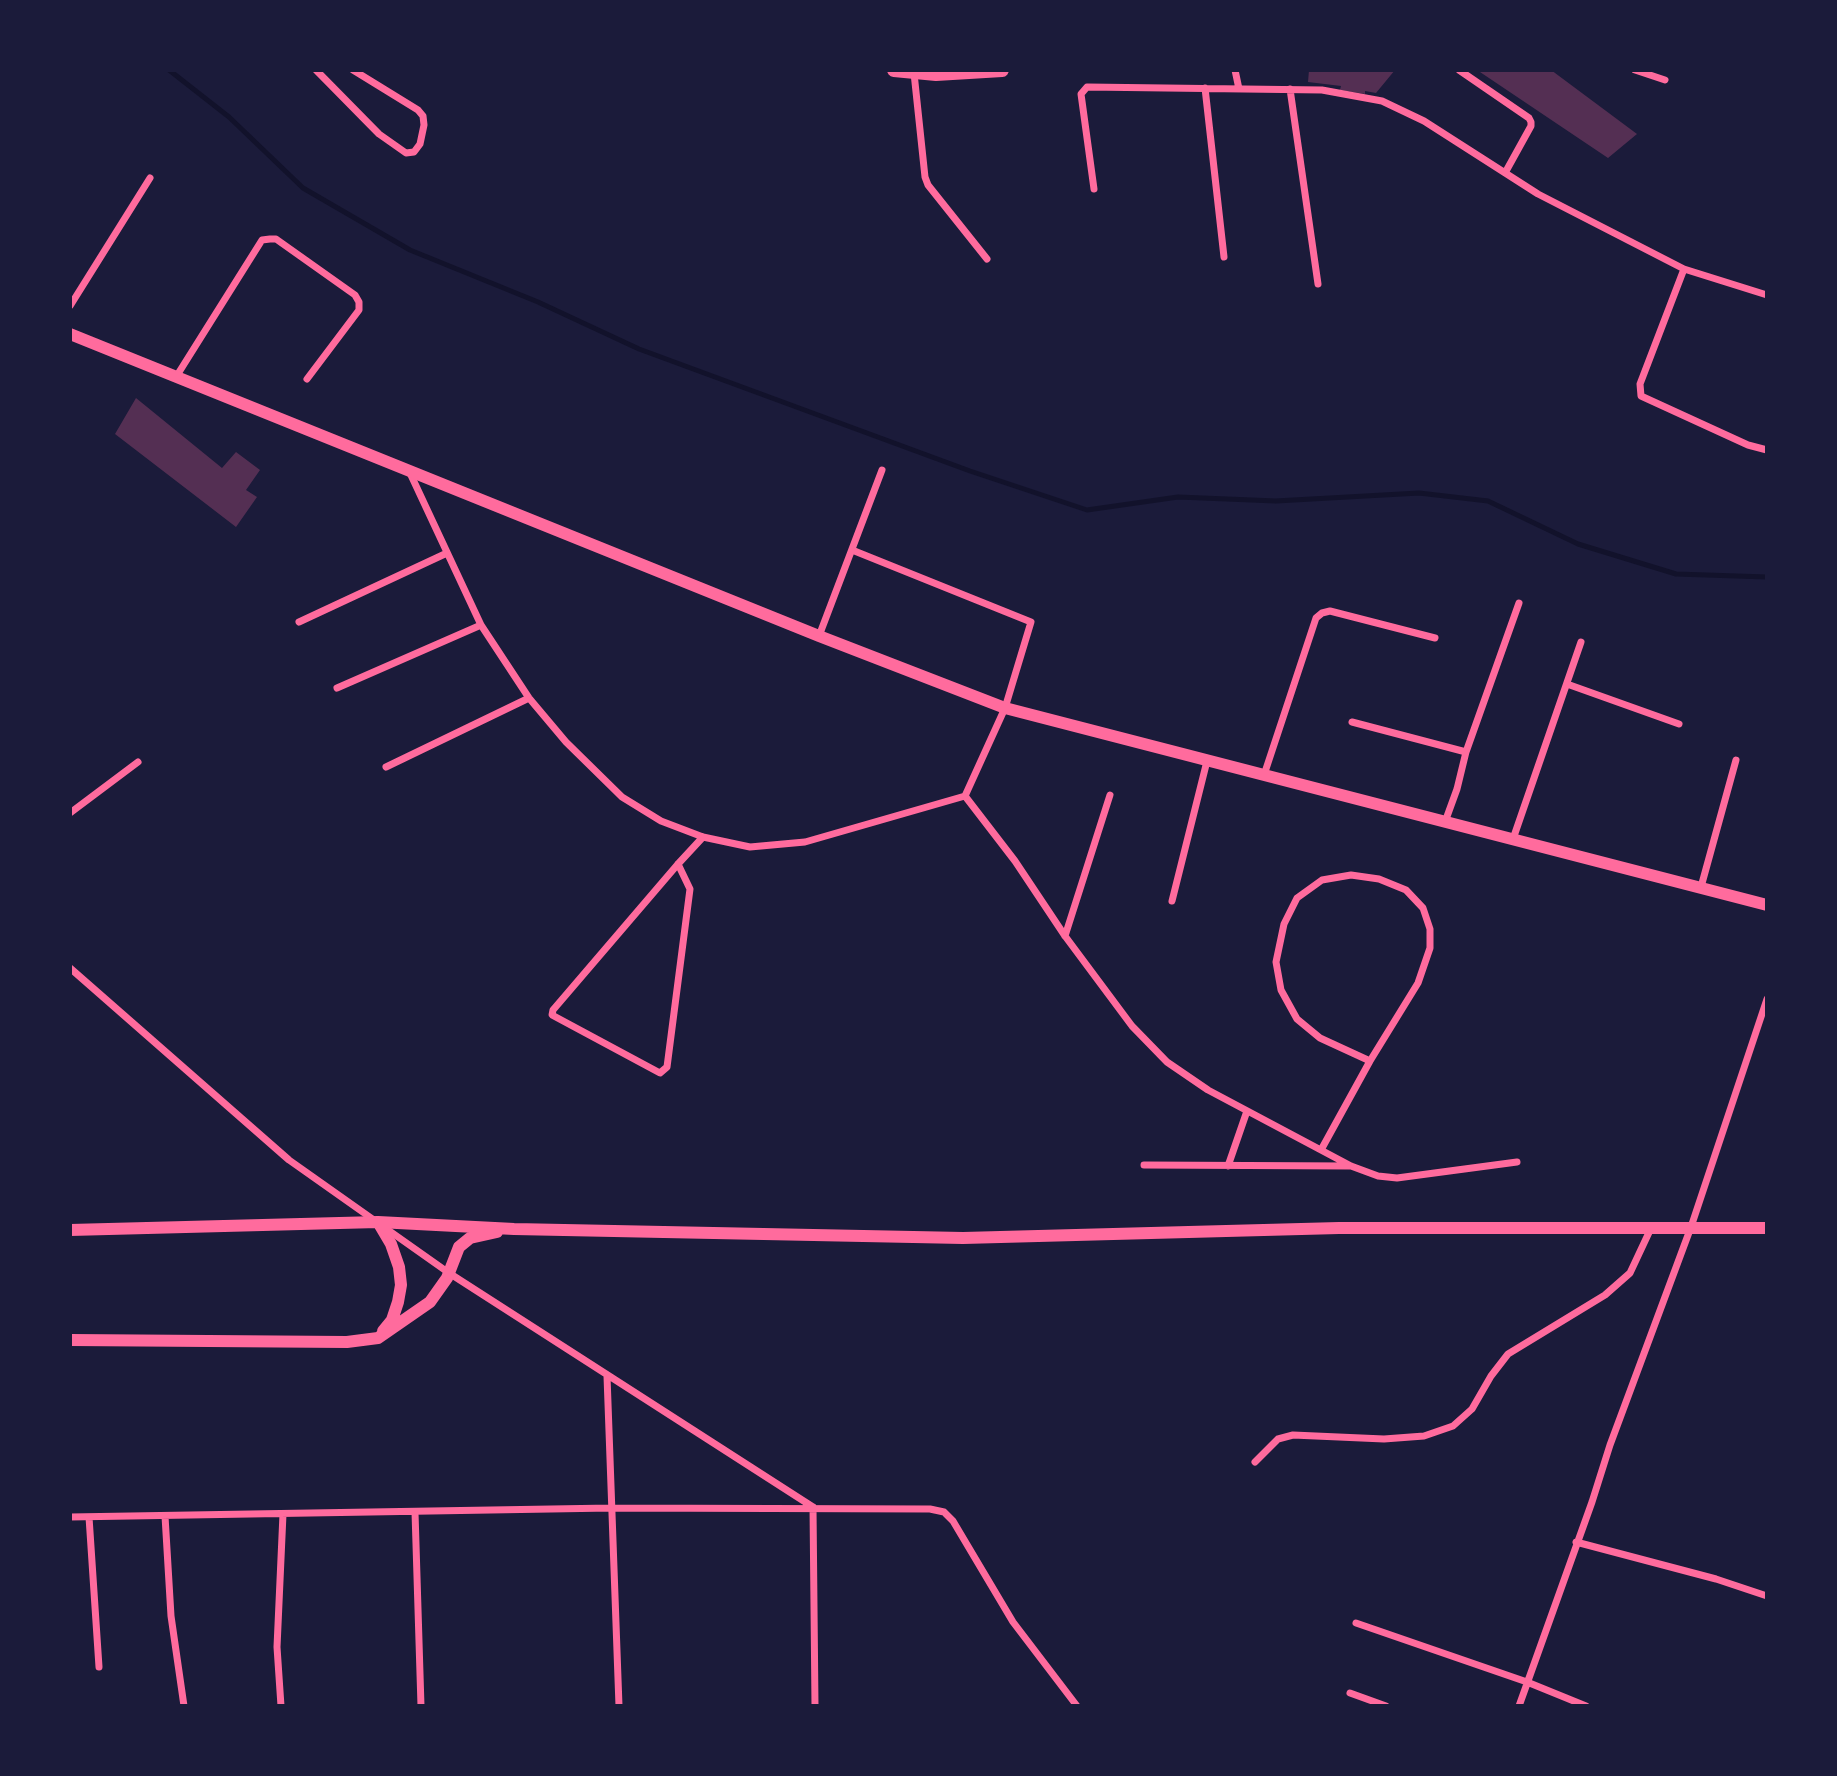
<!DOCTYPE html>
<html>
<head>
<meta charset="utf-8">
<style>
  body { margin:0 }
  #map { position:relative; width:1837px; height:1776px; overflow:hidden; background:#1b1b3a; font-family:"PT Sans Narrow",sans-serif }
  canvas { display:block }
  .frame { position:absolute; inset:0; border:72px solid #1b1b3a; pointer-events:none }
</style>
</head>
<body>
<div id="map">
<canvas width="1837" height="1776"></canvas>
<div class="frame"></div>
</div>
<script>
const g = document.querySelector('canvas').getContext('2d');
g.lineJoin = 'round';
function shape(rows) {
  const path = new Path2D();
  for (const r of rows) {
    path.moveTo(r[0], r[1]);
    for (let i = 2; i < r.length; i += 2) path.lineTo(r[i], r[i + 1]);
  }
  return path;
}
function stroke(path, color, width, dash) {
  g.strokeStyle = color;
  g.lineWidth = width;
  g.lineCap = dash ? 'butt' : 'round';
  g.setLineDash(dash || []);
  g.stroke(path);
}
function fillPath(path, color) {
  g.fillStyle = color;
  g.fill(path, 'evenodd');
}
const stream = shape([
  [169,70,229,117,303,188,410,250,538,302,639,349,970,471,1087,510,1178,497,1276,501,1419,493,1488,501,1578,544,1676,574,1767,577]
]);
const building = shape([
  [1309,70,1395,70,1376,93,1365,91,1365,94,1340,90,1341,86,1308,82],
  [1477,70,1551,70,1637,134,1608,158],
  [136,398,222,468,236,452,260,470,246,490,257,497,236,527,115,434]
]);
const minor = shape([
  [316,70,379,134,406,153,414,152,420,144,424,125,423,116,418,110,353,70],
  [1235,70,1239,89],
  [1459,70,1529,118,1531,122,1531,126,1505,173],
  [1635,70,1665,80],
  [914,73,925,177,928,185,987,259],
  [1205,88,1224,257],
  [1290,89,1318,284],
  [1094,189,1081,94,1087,87,1322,90,1382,101,1424,121,1538,194,1684,269,1767,295],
  [1684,269,1640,384,1641,396,1748,445,1767,450],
  [70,306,150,178],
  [176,377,262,240,270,239,276,239,355,295,359,302,359,310,307,379],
  [410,473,481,625,529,698,566,742,622,797,661,821,703,837,750,847,805,842,965,796,1005,708,1031,622,852,550],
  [299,622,447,553],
  [819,636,882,470],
  [1567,684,1679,724],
  [337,688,481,625],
  [1352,722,1466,752],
  [386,767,529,698],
  [1264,775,1316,618,1322,613,1330,611,1435,638],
  [965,796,1015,861,1065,936,1132,1026,1167,1062,1208,1090,1351,1166,1378,1176,1397,1178,1517,1162],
  [70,813,138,762],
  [1445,822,1457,789,1466,752,1519,603],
  [1513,839,1581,642],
  [678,864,690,889,667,1067,660,1073,552,1015,553,1010,678,864,703,837],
  [1701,887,1736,760],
  [1172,901,1207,761],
  [1065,936,1110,795],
  [70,968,289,1160,449,1273,813,1507],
  [1321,1150,1370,1061,1418,983,1430,948,1430,929,1423,908,1406,890,1379,879,1351,875,1322,880,1297,898,1284,924,1276,962,1281,990,1297,1019,1320,1038,1370,1061],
  [1144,1165,1350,1166],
  [1228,1166,1247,1111],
  [607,1376,619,1706],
  [1255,1462,1278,1439,1293,1435,1384,1439,1424,1436,1453,1426,1472,1409,1491,1376,1508,1354,1605,1295,1630,1273,1652,1226],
  [813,1507,815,1706],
  [415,1512,421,1706],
  [165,1516,171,1616,184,1706],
  [70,1517,611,1508,930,1509,944,1512,953,1521,1013,1622,1077,1706],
  [89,1517,99,1667],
  [1576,1542,1716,1579,1767,1596],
  [1356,1623,1527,1682,1586,1706],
  [1350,1693,1386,1706],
  [281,1706,277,1647,283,1514],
  [1519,1706,1592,1502,1610,1445,1691,1227,1767,999]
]);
const tertiary = shape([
  [70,334,819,636,1005,708,1767,905],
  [378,1222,391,1244,399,1267,401,1285,398,1302,392,1320,383,1331],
  [70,1230,378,1222,514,1229,963,1238,1339,1228,1767,1228],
  [70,1340,347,1342,378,1338,430,1302,447,1278,459,1247,470,1238,497,1232]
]);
const secondary = shape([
  [894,70,936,74,1002,70]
]);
stroke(stream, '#12122b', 5);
fillPath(building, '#542f53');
stroke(minor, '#ff6b9d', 7);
stroke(tertiary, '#ff6b9d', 12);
stroke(secondary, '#ff6b9d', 14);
</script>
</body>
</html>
